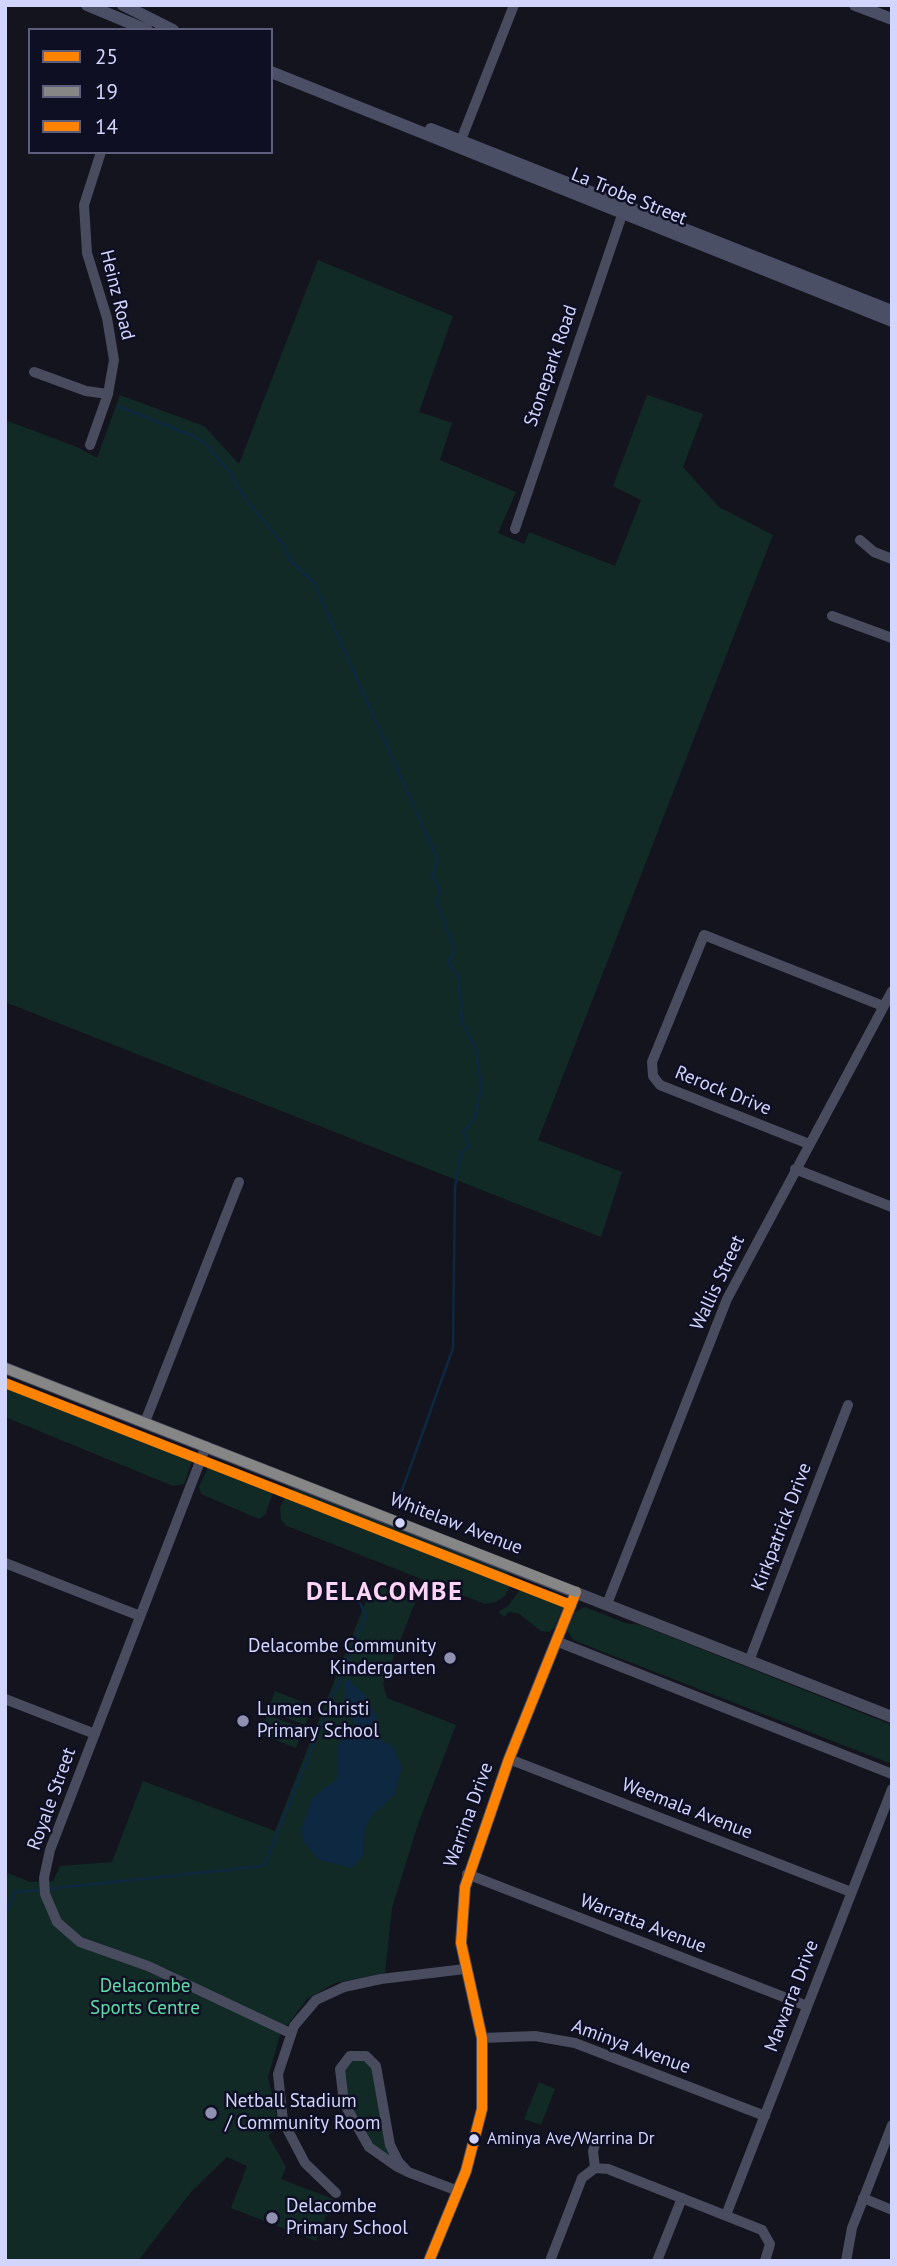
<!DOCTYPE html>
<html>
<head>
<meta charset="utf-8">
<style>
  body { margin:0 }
  #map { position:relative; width:897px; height:2266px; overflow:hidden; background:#14141e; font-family:"PT Sans",sans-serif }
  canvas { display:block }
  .frame { position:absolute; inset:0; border:7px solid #d2d5fe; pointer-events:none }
  .legend { position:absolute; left:28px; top:28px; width:245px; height:126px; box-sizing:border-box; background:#0f0f23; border:2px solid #5d5e7b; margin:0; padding:9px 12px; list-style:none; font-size:21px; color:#d2d5fe }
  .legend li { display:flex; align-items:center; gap:14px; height:35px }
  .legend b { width:35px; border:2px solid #5d5e7b }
</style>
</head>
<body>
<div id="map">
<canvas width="897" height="2266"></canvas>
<div class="frame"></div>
<ul class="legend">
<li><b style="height:9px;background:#ff8200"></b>25</li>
<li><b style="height:9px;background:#868686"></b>19</li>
<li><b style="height:9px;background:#ff8200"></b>14</li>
</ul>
</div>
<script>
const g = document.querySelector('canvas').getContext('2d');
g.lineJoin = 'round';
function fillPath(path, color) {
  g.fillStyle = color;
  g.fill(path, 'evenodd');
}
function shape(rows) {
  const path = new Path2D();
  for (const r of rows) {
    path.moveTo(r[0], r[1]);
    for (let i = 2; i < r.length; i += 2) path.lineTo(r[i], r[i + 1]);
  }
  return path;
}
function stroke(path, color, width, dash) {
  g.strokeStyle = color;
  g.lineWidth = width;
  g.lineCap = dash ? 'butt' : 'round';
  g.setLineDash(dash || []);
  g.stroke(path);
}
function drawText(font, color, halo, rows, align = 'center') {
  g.font = font + ' "PT Sans",sans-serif';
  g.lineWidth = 5;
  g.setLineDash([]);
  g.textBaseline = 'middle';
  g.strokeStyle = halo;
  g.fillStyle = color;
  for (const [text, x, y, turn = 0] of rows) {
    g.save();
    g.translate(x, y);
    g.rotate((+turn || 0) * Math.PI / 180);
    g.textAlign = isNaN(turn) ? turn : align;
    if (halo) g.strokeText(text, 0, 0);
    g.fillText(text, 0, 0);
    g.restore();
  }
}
const green = shape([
  [318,260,453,316,419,412,452,423,440,460,516,492,498,533,524,544,529,532,615,566,641,500,613,486,647,395,703,414,683,467,719,507,773,535,538,1140,622,1172,601,1237,5,1002,5,420,77,447,97,458,120,395,204,426,239,464],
  [5,1378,188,1450,193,1458,184,1484,173,1486,5,1417],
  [216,1461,272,1483,274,1490,265,1515,259,1519,201,1494,199,1487,210,1463],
  [295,1489,506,1572,513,1580,505,1596,496,1602,485,1604,287,1526,281,1520,280,1507,288,1491],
  [373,1583,416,1600,383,1684,387,1698,456,1725,418,1824,392,1908,385,1973,335,1983,307,1999,280,2035,268,2077,278,2121,275,2131,268,2135,286,2167,281,2179,333,2199,316,2241,231,2208,247,2166,227,2157,191,2192,138,2261,5,2261,5,1881,8,1873,30,1882,53,1881,60,1866,112,1862,143,1781,275,1831],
  [530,1587,558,1593,563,1597,563,1607,554,1628,549,1632,541,1631,518,1613,509,1612,504,1617,498,1612,508,1606,520,1590],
  [585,1607,625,1623,641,1625,892,1725,892,1764,573,1640,567,1630,575,1612],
  [275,1691,312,1706,305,1725,268,1710],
  [267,1715,303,1728,296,1748,260,1734],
  [359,2058,371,2064,391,2157,375,2149,346,2099,344,2070,348,2062],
  [539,2082,555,2089,541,2125,524,2119]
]);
const water = shape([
  [346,1678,363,1693,378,1718,373,1734,393,1747,402,1767,395,1794,370,1818,365,1829,363,1856,352,1868,319,1860,304,1842,301,1830,312,1798,338,1778,338,1744,357,1730,347,1706,344,1686]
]);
const stream = shape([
  [118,406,195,437,206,444,229,471,246,500,284,545,289,559,314,583,437,858,433,876,440,890,437,902,455,952,448,962,458,977,462,1022,476,1050,481,1088,475,1118,463,1132,470,1146,461,1152,455,1187,453,1348,396,1507],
  [47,1889,264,1866,366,1615,356,1595,363,1580],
  [5,1916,15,1892,41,1890]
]);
const minor = shape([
  [461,140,514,5],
  [34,372,86,391,108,394],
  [90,445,108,394,114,360,107,318,87,253,84,205,101,152],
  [515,529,622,215],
  [860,540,874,552,892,559],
  [832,616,892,638],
  [809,1144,660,1085,653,1076,652,1062,704,935,883,1006],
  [795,1169,892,1207],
  [145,1422,239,1182],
  [206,1446,50,1850,44,1878,45,1894,57,1922,80,1942,148,1966,290,2033],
  [5,1563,140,1616],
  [607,1604,727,1299,892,991],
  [556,1641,892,1774],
  [749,1661,848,1405],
  [5,1699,95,1734],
  [509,1759,851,1892],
  [467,1874,807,2006],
  [482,2038,535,2036,575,2043,765,2116],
  [595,2168,608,2169,762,2230,770,2244,765,2261],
  [408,2172,398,2161,390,2145,376,2066,366,2056,350,2056,340,2069,344,2103,369,2147,396,2166,408,2172,458,2191],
  [336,2193,305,2163,283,2121,278,2074,294,2026,316,2000,344,1987,381,1979,465,1969],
  [863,2198,892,2210],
  [726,2215,892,1789],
  [550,2261,582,2178,595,2168,593,2151,597,2138],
  [657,2261,682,2198],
  [846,2261,852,2228,892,2125]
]);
const tertiary = shape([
  [5,1368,892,1717],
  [429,2261,466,2171,482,2109,482,2038,461,1943,465,1887,509,1759,576,1592]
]);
const secondary = shape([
  [87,5,147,30],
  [123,5,173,30],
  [855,5,892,19],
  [271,72,892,321],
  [431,129,892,311]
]);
const bus1 = shape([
  [429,2261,466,2171,482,2109,482,2038,461,1943,465,1887,509,1759,576,1592]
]);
const bus2 = shape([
  [5,1368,576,1592]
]);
const bus3 = shape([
  [5,1383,571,1605]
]);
const markers = [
  [400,1523,6,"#d2d5fe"],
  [450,1658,7,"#9091b0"],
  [243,1721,7,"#9091b0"],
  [211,2113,7,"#9091b0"],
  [474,2139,6,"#d2d5fe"],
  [272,2218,7,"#9091b0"]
];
const busNames = [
  ["Aminya Ave/Warrina Dr",487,2139]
];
const streetNames = [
  ["La Trobe Street",629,197,22],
  ["Heinz Road",117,295,76],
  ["Stonepark Road",551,366,-71],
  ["Rerock Drive",723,1091,22],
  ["Wallis Street",718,1283,-65],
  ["Whitelaw Avenue",456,1524,21],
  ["Kirkpatrick Drive",782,1527,-69],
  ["Royale Street",52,1799,-70],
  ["Weemala Avenue",687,1809,21],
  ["Warrina Drive",469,1815,-70],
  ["Warratta Avenue",643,1924,21],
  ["Mawarra Drive",792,1996,-69],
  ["Aminya Avenue",631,2047,20]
];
const poiNames = [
  ["Delacombe Community",436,1647,"right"],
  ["Kindergarten",436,1669,"right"],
  ["Lumen Christi",257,1710],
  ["Primary School",257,1732],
  ["Netball Stadium",225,2102],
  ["/ Community Room",225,2124],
  ["Delacombe",286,2207],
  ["Primary School",286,2229]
];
const parkNames = [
  ["Delacombe",145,1987],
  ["Sports Centre",145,2009]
];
const districtNames = [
  ["DELACOMBE",385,1593]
];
fillPath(green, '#122a26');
fillPath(water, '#0e2841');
stroke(stream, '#0e2841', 2.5);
stroke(minor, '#494b5f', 10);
stroke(tertiary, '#494b5f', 12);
stroke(secondary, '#4b4f65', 12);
stroke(bus1, '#ff8200', 10);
stroke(bus2, '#868686', 10);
stroke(bus3, '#ff8200', 10);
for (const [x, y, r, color] of markers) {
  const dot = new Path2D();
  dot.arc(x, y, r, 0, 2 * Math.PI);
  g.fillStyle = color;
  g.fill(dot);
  stroke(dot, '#0f0f23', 2.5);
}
drawText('17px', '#d2d5fe', '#0f0f23', busNames, 'left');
drawText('19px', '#d2d5fe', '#0f0f23', streetNames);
drawText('19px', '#d2d5fe', '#0f0f23', poiNames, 'left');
drawText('19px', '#60dba8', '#0f0f23', parkNames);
g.letterSpacing = '2px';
drawText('bold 26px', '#fed4f5', '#0f0f23', districtNames);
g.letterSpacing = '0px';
</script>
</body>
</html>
